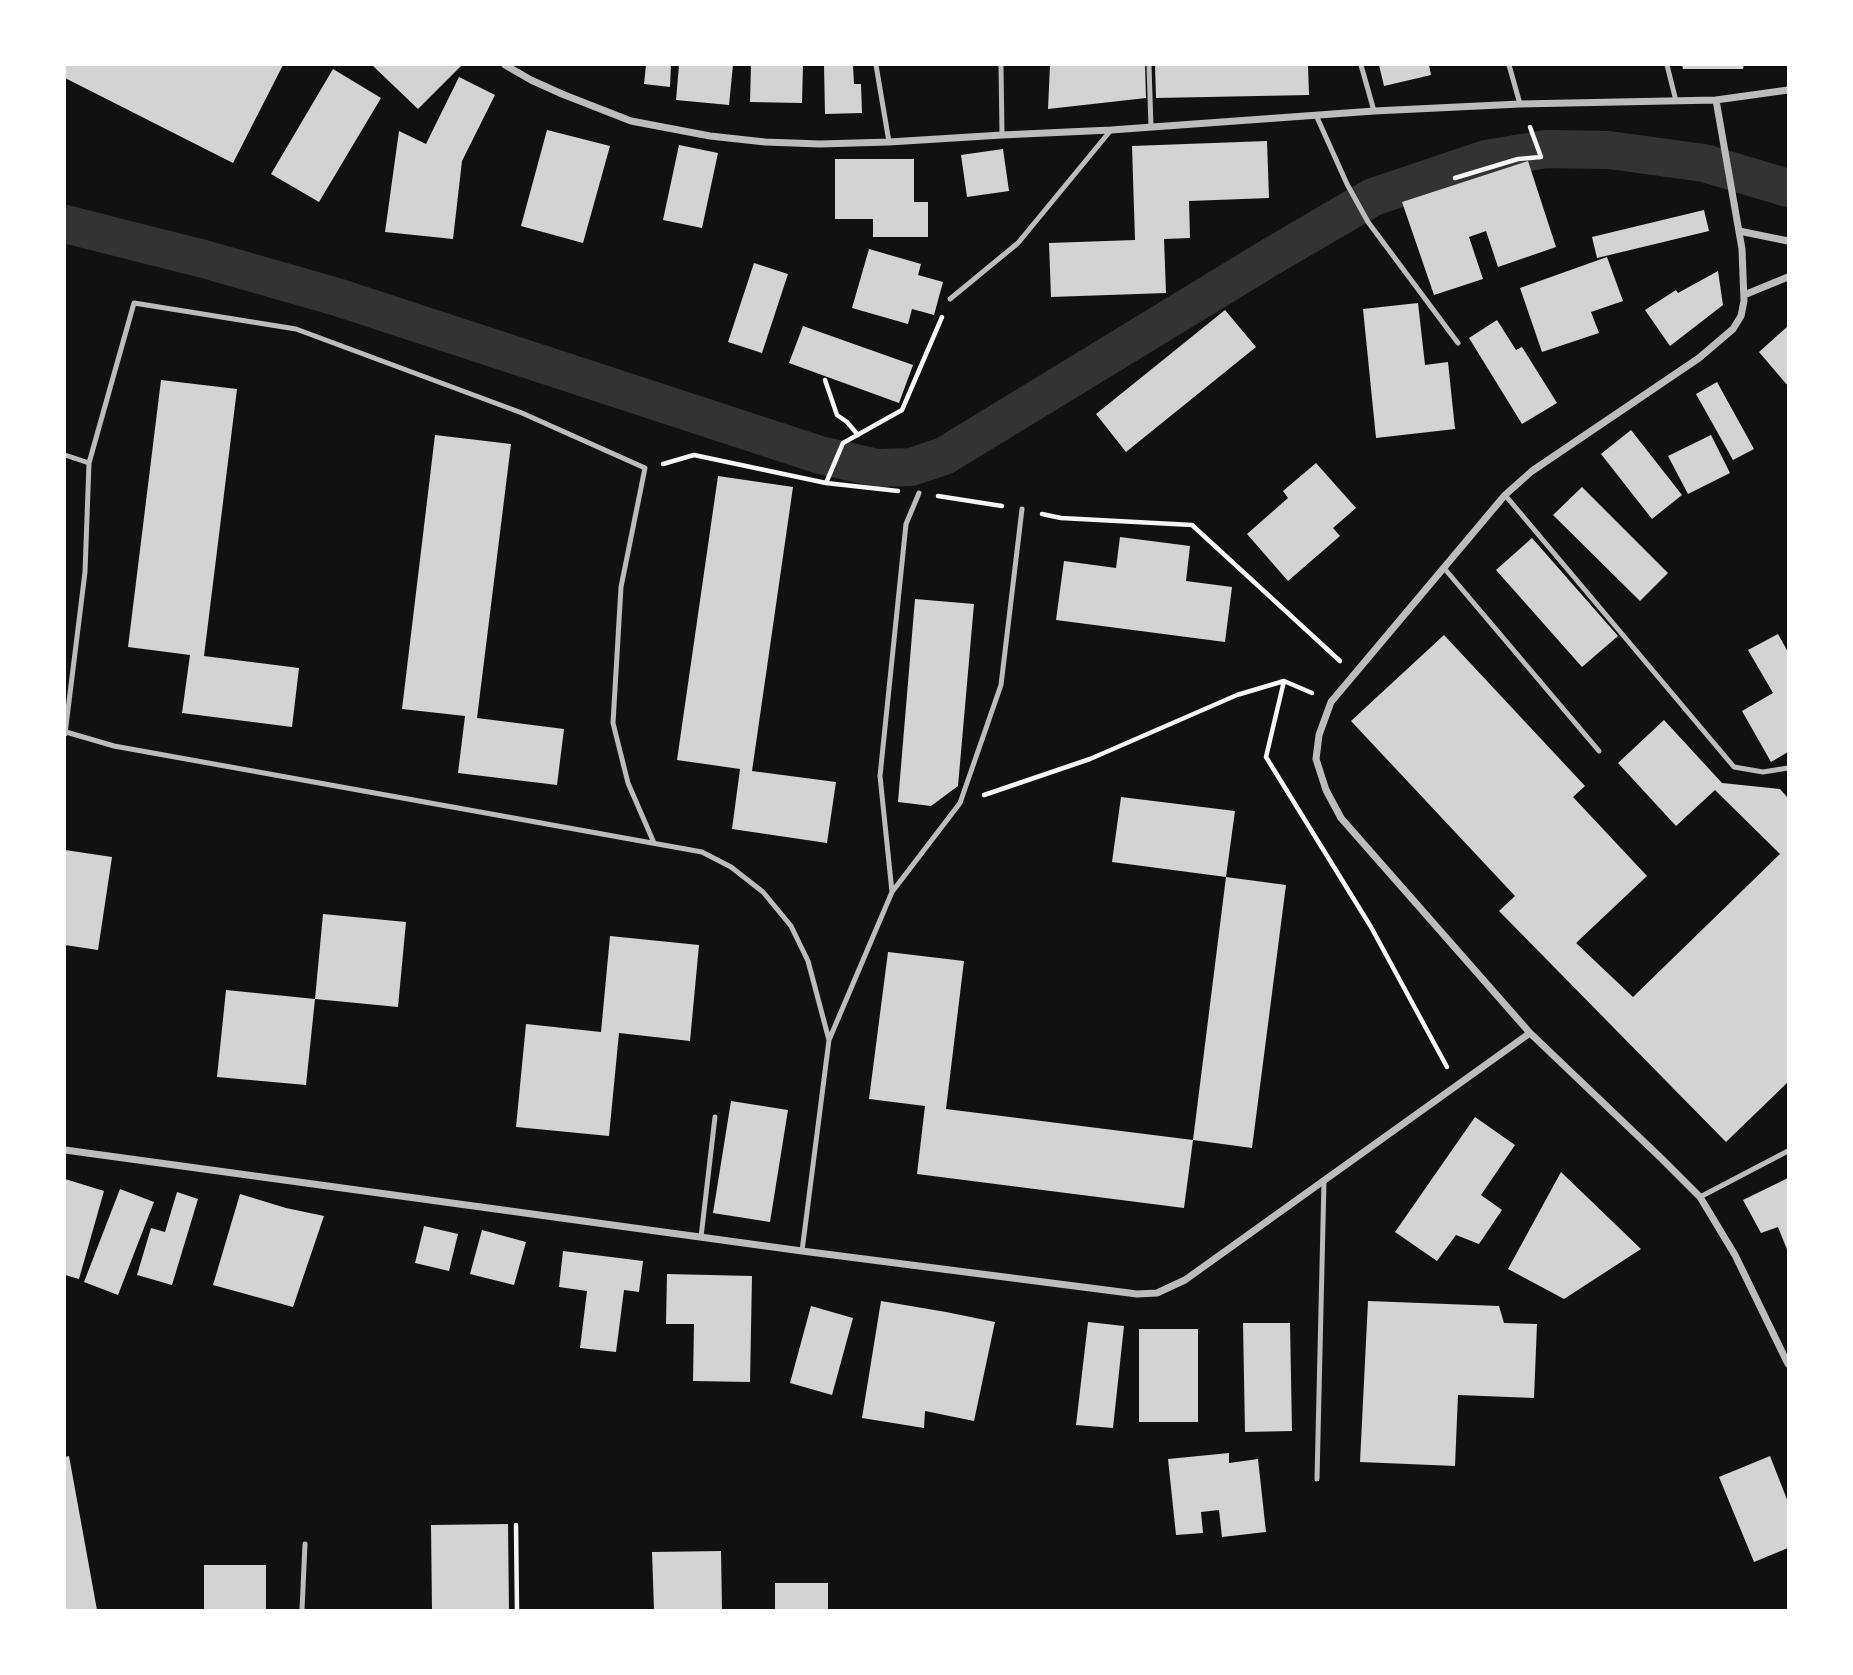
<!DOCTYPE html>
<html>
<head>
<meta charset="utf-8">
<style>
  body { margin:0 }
  #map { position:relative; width:1853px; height:1675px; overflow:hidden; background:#111; font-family:Roboto,sans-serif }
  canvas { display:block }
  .frame { position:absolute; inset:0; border:66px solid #fff; pointer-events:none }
</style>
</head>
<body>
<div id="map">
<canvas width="1853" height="1675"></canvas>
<div class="frame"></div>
</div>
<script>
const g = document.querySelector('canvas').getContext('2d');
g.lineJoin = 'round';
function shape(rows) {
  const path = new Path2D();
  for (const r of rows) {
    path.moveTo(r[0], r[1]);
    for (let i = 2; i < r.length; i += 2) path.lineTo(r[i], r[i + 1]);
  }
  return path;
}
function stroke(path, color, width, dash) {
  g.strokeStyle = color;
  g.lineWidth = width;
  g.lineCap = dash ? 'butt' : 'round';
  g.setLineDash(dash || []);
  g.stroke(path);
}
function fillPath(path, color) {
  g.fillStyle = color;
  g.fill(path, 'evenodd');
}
const canal = shape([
  [65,224,204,259,337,297,820,455,877,468,911,467,944,456,1272,256,1373,197,1486,159,1546,149,1609,150,1704,163,1788,188]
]);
const building = shape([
  [65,65,283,65,233,163,65,78],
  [372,65,462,65,418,109],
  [646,65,671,65,670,87,644,84],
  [679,65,733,65,729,105,676,100],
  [751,65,803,65,802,103,750,102],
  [824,65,853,65,854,84,861,84,862,113,825,114],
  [1050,65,1145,65,1146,98,1048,109],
  [1155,65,1308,65,1309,95,1156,98],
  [1379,65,1429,65,1431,75,1384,86],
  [1682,65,1744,65,1743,69,1683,69],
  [333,69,381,98,319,202,271,174],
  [459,77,495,95,462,161,453,239,385,232,399,131,426,144],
  [547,130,610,146,583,243,521,226],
  [1267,141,1269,198,1189,201,1190,238,1164,239,1166,293,1051,297,1049,243,1135,240,1132,146],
  [679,145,718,153,702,228,663,220],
  [1003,149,1009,191,967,197,961,155],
  [835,159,914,159,914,202,928,202,928,237,873,237,873,219,835,219],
  [1528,161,1556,247,1498,267,1486,231,1469,237,1483,279,1434,295,1402,202],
  [1704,210,1709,231,1597,258,1592,237],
  [869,249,921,264,918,275,943,282,934,315,912,309,908,324,852,308],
  [1607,257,1623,301,1591,312,1599,333,1542,352,1520,288],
  [754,263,788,274,762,353,728,342],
  [1718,271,1723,305,1670,346,1645,310,1676,290,1678,293],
  [1418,303,1425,365,1448,362,1455,429,1376,438,1363,309],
  [1225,310,1256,347,1126,452,1096,414],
  [1497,320,1516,350,1522,347,1557,403,1522,424,1469,338],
  [803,326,913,365,899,403,789,363],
  [1788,326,1788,386,1759,352],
  [161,380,237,389,204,656,299,668,292,727,182,713,190,655,128,647],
  [1717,382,1754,449,1733,460,1696,394],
  [1631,430,1682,495,1652,519,1601,454],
  [435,435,511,444,477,718,564,729,557,785,458,773,465,716,402,709],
  [1711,435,1730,473,1688,494,1668,456],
  [1316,463,1356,508,1333,528,1340,536,1288,581,1247,534,1288,498,1283,491],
  [718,476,793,487,752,771,836,782,827,843,732,829,740,769,677,760],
  [1582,487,1668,573,1640,601,1553,515],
  [1120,537,1190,546,1186,581,1232,587,1225,642,1056,620,1064,561,1116,568],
  [1532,538,1618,636,1582,667,1496,570],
  [915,599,974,604,958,786,931,806,898,802],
  [1778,634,1788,652,1788,752,1771,762,1742,711,1773,693,1748,650],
  [1444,635,1585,786,1573,797,1647,876,1576,943,1633,997,1780,854,1715,790,1676,826,1618,763,1664,720,1722,783,1780,789,1788,798,1788,1082,1726,1142,1499,911,1515,896,1351,721],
  [1121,797,1235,811,1226,877,1112,862],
  [65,850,112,857,98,950,65,945],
  [1226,877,1286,885,1252,1148,1193,1140],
  [323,914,406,922,398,1007,315,999,306,1085,217,1077,226,990,315,999],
  [610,936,699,945,690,1041,619,1033,609,1136,516,1127,526,1024,601,1032],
  [888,952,964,961,946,1109,1193,1140,1184,1208,917,1174,925,1106,869,1099],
  [731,1101,788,1110,770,1222,713,1213],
  [1475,1117,1515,1145,1481,1195,1502,1210,1479,1244,1456,1235,1437,1261,1395,1232],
  [1561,1172,1641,1249,1564,1299,1508,1269],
  [1788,1178,1788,1252,1778,1227,1761,1233,1743,1200],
  [65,1179,104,1191,79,1279,65,1275],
  [120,1189,154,1202,118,1295,84,1282],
  [177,1192,198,1199,172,1285,137,1275,151,1228,165,1232],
  [240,1194,286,1208,324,1216,293,1307,213,1285],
  [424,1226,458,1234,449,1271,415,1263],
  [482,1230,526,1242,514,1285,470,1274],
  [563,1251,643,1261,639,1292,624,1290,616,1352,580,1348,587,1291,559,1287],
  [667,1274,752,1276,750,1382,693,1381,694,1324,666,1324],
  [881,1301,946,1312,995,1322,974,1421,925,1411,924,1428,862,1418],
  [1368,1301,1499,1306,1504,1323,1537,1324,1534,1398,1458,1395,1455,1466,1360,1462],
  [811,1306,853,1318,832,1395,790,1383],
  [1088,1322,1124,1326,1113,1428,1076,1425],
  [1243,1323,1290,1323,1292,1431,1245,1432],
  [1139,1329,1198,1329,1198,1422,1139,1422],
  [1229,1453,1229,1463,1258,1459,1266,1532,1222,1537,1219,1510,1201,1512,1203,1533,1176,1535,1168,1459],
  [69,1456,97,1610,65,1610,65,1457],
  [1770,1456,1788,1502,1788,1548,1754,1562,1719,1477],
  [508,1524,509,1610,432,1610,431,1525],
  [721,1551,722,1610,654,1610,652,1552],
  [204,1565,266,1565,266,1610,204,1610],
  [775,1583,828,1583,828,1610,775,1610]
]);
const path = shape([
  [1455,178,1518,159,1541,157,1530,127],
  [825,380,837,415,847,422,858,435],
  [663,464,694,455,826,483,898,491],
  [826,483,843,443,902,410,942,317],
  [938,496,1002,506],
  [1042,514,1061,518,1192,525,1340,661],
  [1284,681,1266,757,1371,927,1447,1067],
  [984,795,1090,759,1237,695,1284,681,1312,693],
  [516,1525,517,1610]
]);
const service = shape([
  [876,65,889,142],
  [1001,65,1002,135],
  [1149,65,1151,127],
  [1361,65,1374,111],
  [1509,65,1520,104],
  [1667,65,1676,101],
  [1316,115,1347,184,1368,222,1458,343],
  [950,299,1018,243,1111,130],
  [65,455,89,463],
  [1505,495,1734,767,1763,772,1788,768],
  [1444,568,1599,751],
  [66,732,114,746,702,852,731,867,763,892,791,926,808,961,829,1040],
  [65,734,85,572,89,463,134,303,296,329,522,413,645,468,621,587,613,723,628,783,654,843],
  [892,892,880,776,906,524,919,493],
  [1700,1197,1788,1151],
  [701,1237,715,1117],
  [802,1251,829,1040,892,892,960,803,1001,685,1022,509],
  [1317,1479,1324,1181],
  [302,1610,305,1544]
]);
const minor = shape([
  [505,65,531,80,562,94,631,121,710,136,765,142,820,144,889,142,1002,135,1111,130,1374,111,1520,104,1716,100,1788,90],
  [1716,100,1742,249,1744,301,1741,316,1733,329,1699,358,1532,471,1505,495,1331,702,1319,735,1316,759,1326,790,1341,818,1530,1033,1662,1159,1700,1197,1735,1255,1788,1364],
  [1739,231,1788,241],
  [1744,295,1788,277],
  [65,1150,802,1251,1137,1294,1157,1293,1185,1280,1530,1033]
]);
stroke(canal, '#333', 38);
fillPath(building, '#d3d3d3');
stroke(path, '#f5f5f5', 4.5);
stroke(service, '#bcbcbc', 5);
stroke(minor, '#bcbcbc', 7);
</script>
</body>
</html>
